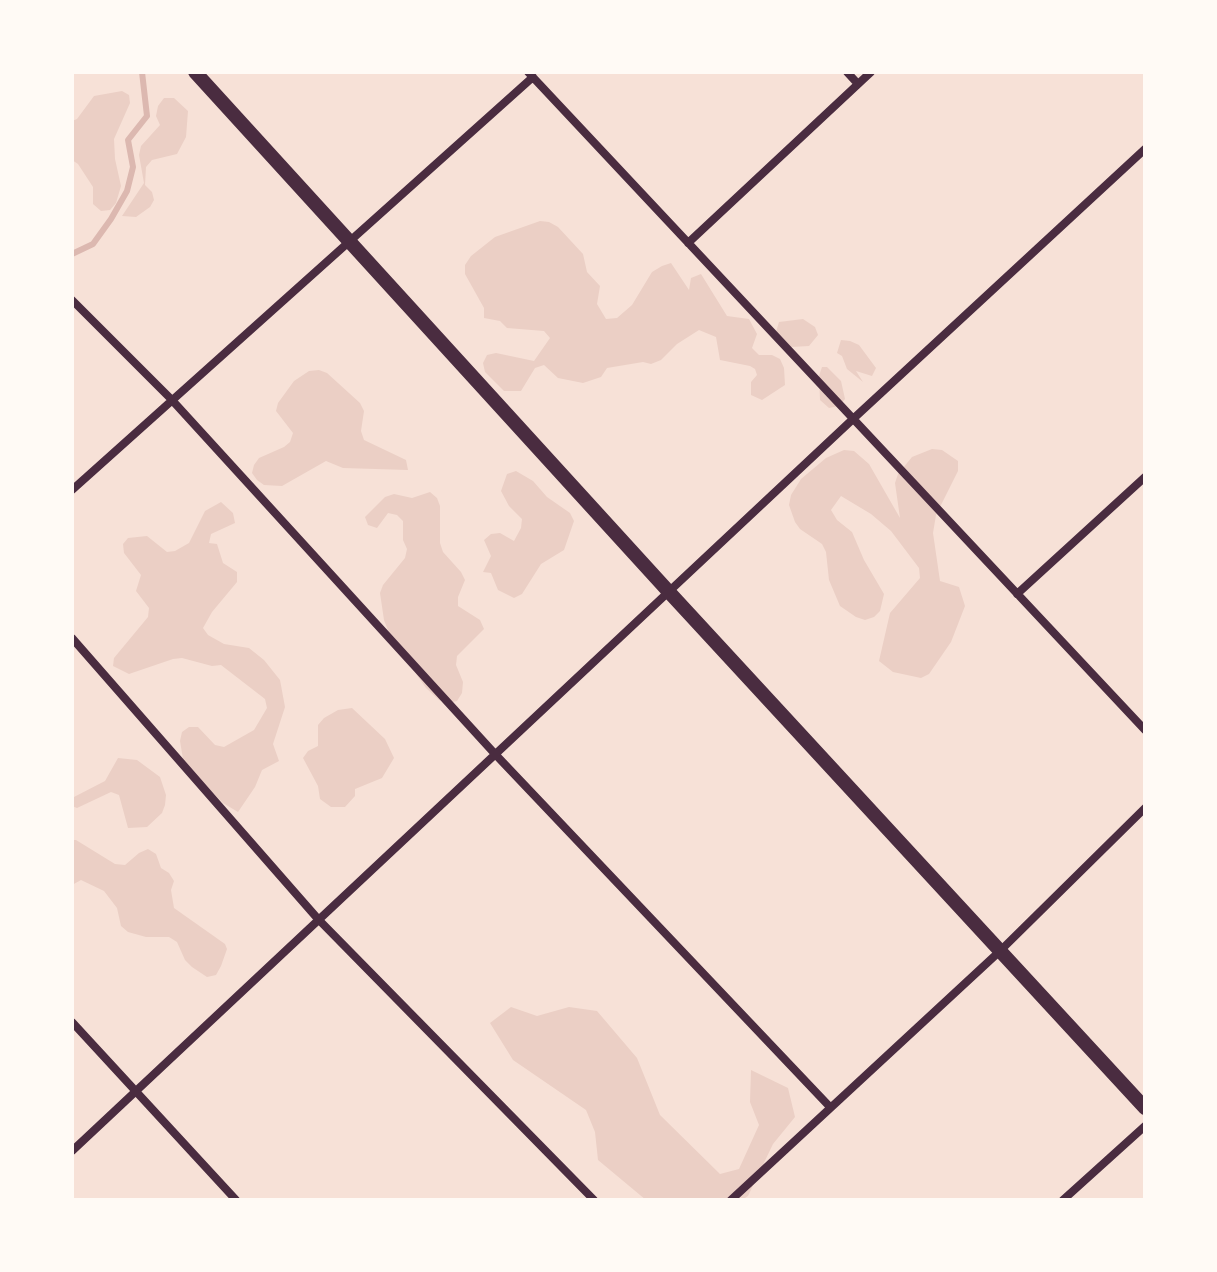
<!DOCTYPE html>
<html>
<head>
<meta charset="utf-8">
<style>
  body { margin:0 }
  #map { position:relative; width:1217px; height:1272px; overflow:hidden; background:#f7e1d7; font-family:Rubik,sans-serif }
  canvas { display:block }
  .frame { position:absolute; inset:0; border:74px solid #fffaf5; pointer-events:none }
</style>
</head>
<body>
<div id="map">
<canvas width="1217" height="1272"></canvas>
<div class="frame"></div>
</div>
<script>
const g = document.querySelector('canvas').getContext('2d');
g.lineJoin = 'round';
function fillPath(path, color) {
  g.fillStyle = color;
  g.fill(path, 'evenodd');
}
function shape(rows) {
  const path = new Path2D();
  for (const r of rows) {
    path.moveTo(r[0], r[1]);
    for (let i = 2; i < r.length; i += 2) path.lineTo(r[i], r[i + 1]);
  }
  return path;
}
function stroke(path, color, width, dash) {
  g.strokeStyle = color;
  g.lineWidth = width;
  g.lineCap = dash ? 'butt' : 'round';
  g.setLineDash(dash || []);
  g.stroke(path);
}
const green = shape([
  [122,91,129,95,130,103,114,139,115,159,121,186,116,203,110,210,101,211,93,204,93,187,78,164,72,160,72,121,77,119,94,96],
  [164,98,174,98,188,111,186,137,177,154,152,160,146,167,145,185,152,192,154,200,150,207,136,217,122,216,144,183,139,155,141,146,160,125,156,116,158,106],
  [540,221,549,222,558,227,583,254,587,272,600,286,597,304,606,319,617,318,632,305,652,272,662,266,671,263,689,290,691,278,701,274,727,316,749,319,757,334,752,348,759,355,772,355,780,359,784,368,785,385,762,400,751,395,751,382,757,375,755,369,750,366,720,360,716,337,699,330,677,344,661,360,651,364,643,362,607,368,601,377,583,383,558,378,544,365,535,368,521,391,504,391,485,372,483,363,487,355,496,353,534,361,550,338,544,331,507,328,500,321,484,318,484,308,465,274,465,265,471,256,495,237],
  [803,319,815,327,818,335,809,346,791,347,776,332,779,322],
  [841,340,850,341,859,345,876,368,872,376,856,371,863,382,847,369,842,356,837,353],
  [822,367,827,367,841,381,845,399,839,406,829,408,820,400,819,376],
  [319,370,327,373,360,403,364,411,361,431,364,440,406,460,408,470,343,468,326,461,282,486,264,485,257,480,252,473,254,465,259,458,284,447,290,442,293,433,276,411,278,403,294,381,309,371],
  [932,449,942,450,958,461,958,471,936,515,933,533,940,581,959,587,965,606,951,642,929,674,921,678,893,672,879,661,890,613,920,578,919,568,891,531,871,514,841,496,831,510,837,520,852,532,864,560,884,594,880,611,874,617,865,620,856,617,840,606,829,580,826,552,822,544,800,529,795,522,789,505,791,495,801,479,826,458,844,450,854,451,869,464,900,518,895,483,898,474,912,457],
  [516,471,533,481,547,497,570,513,574,521,564,550,541,564,522,594,514,598,498,590,491,573,483,572,491,556,484,540,491,534,500,533,514,541,521,528,522,519,509,506,501,491,507,474],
  [430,492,437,498,440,506,440,543,443,552,461,572,465,580,458,597,458,606,480,620,484,629,457,656,456,665,463,682,462,693,457,701,448,703,439,700,426,688,391,638,384,620,380,593,383,585,405,558,407,549,403,540,403,521,397,515,388,513,377,528,368,525,365,517,385,497,394,494,412,498],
  [221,502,233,513,235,523,211,534,209,543,217,544,223,563,237,572,237,582,212,612,203,628,208,635,224,644,249,648,264,660,280,680,285,707,273,744,279,761,262,770,255,787,238,812,223,803,196,776,183,759,180,741,182,732,189,727,198,727,215,745,224,747,254,730,267,708,265,699,221,665,212,666,182,658,173,659,129,674,113,666,114,658,148,617,149,608,136,591,141,575,124,553,123,544,128,538,147,536,167,552,175,551,189,543,205,511],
  [352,708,385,739,394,758,382,778,355,789,355,796,345,807,331,807,320,799,318,786,303,758,308,751,318,746,318,725,324,718,338,710],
  [118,758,137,760,160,777,166,795,165,805,162,813,147,827,128,828,119,795,111,792,77,808,72,806,74,797,105,781],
  [72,840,76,840,115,864,125,865,139,853,148,849,156,854,161,868,169,873,174,881,171,890,174,908,225,944,227,949,221,966,216,975,207,977,192,967,185,960,177,942,169,937,146,937,128,932,121,926,117,908,104,891,81,880,72,885],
  [511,1007,537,1016,569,1007,597,1011,637,1058,660,1115,720,1174,739,1169,759,1125,750,1102,751,1070,788,1088,795,1117,773,1144,748,1196,742,1200,646,1200,598,1160,595,1132,586,1110,513,1060,490,1023]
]);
const stream = shape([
  [72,254,93,244,111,219,127,191,133,167,128,140,147,116,142,72]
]);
const minor = shape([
  [528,72,1145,730],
  [847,72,858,84],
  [688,243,871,72],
  [72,300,171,399,495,754,830,1107],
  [72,490,533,77],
  [1017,594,1145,477],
  [72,638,318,919,594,1200],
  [72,1022,236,1200],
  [72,1151,853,419,1145,149],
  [731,1200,1000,951,1145,808],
  [1063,1200,1145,1126]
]);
const tertiary = shape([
  [195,72,669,592,1145,1108]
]);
fillPath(green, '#ebcfc5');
stroke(stream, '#dcb8b0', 6);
stroke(minor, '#4a2c40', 8);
stroke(tertiary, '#4a2c40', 14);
</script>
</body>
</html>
